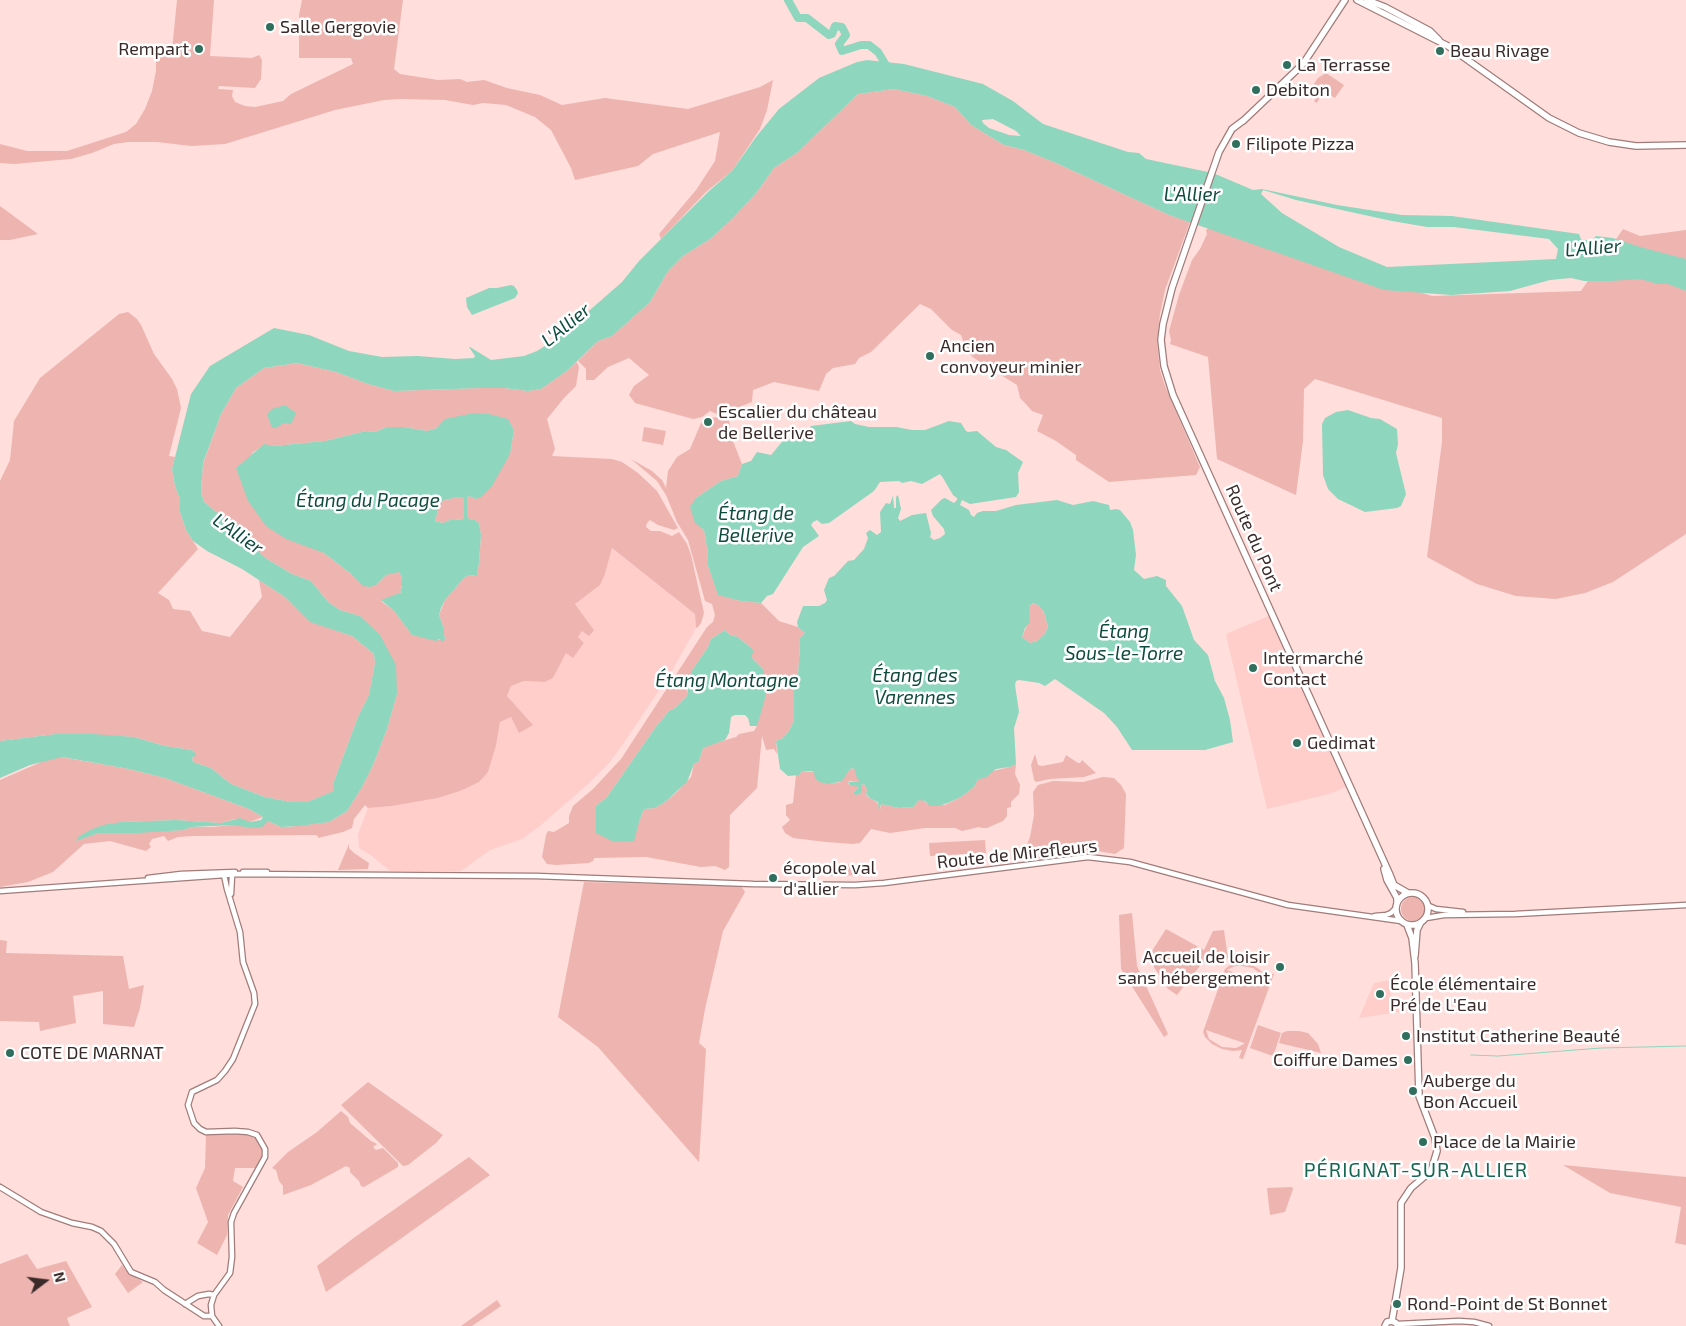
<!DOCTYPE html>
<html>
<head>
<meta charset="utf-8">
<style>
  body { margin:0 }
  #map { position:relative; width:1686px; height:1326px; overflow:hidden; background:#ffdedc; font-family:"Exo 2",sans-serif }
  canvas { display:block }
  .north { position:absolute; left:20px; top:1256px; width:50px; height:50px; -webkit-text-stroke:4px #fff; paint-order:stroke; rotate:75deg; font-size:14px; font-weight:700; line-height:20px; text-align:center; color:#3a2b2a }
  .north::after { content:''; display:block; margin:auto; width:18px; height:22px; background:#3a2b2a; clip-path:polygon(50% 0,100% 100%,50% 72%,0 100%) }
</style>
</head>
<body>
<div id="map">
<canvas width="1686" height="1326"></canvas>
<div class="north">N</div>
</div>
<script>
const g = document.querySelector('canvas').getContext('2d');
g.lineJoin = 'round';
function fillPath(path, color) {
  g.fillStyle = color;
  g.fill(path, 'evenodd');
}
function shape(rows) {
  const path = new Path2D();
  for (const r of rows) {
    if (r.length === 3) {
      path.moveTo(r[0] + r[2], r[1]);
      path.arc(r[0], r[1], r[2], 0, 2 * Math.PI);
      continue;
    }
    path.moveTo(r[0], r[1]);
    for (let i = 2; i < r.length; i += 2) path.lineTo(r[i], r[i + 1]);
  }
  return path;
}
function stroke(path, color, width, dash) {
  g.strokeStyle = color;
  g.lineWidth = width;
  g.lineCap = dash ? 'butt' : 'round';
  g.setLineDash(dash || []);
  g.stroke(path);
}
function drawText(font, color, halo, rows, align = 'center') {
  g.font = font + ' "Exo 2",sans-serif';
  g.lineWidth = 5;
  g.setLineDash([]);
  g.textBaseline = 'middle';
  g.strokeStyle = halo;
  g.fillStyle = color;
  for (const [text, x, y, turn = 0] of rows) {
    g.save();
    g.translate(x, y);
    g.rotate((+turn || 0) * Math.PI / 180);
    g.textAlign = isNaN(turn) ? turn : align;
    if (halo) g.strokeText(text, 0, 0);
    g.fillText(text, 0, 0);
    g.restore();
  }
}
const built = shape([
  [612,548,695,614,696,628,670,674,623,744,609,763,589,783,541,825,522,839,490,850,461,871,390,871,372,856,359,848,358,834,368,808,392,806,438,798,460,791,488,772,496,746,500,722,511,717,532,725,507,696,511,686,524,681,545,682,553,678,566,652,573,657,584,644,578,637,583,630,594,630,575,604,605,574],
  [1271,615,1346,787,1329,794,1267,809,1226,635,1228,633],
  [1389,980,1392,1007,1412,1006,1412,1010,1359,1018,1374,983]
]);
const green = shape([
  [177,0,214,0,210,56,252,58,259,55,262,60,261,79,255,88,219,86,218,89,233,90,232,96,235,102,245,106,255,107,283,101,291,94,353,64,351,58,299,58,299,15,302,0,403,0,394,69,400,74,438,80,460,79,467,82,484,80,507,88,540,95,562,105,605,98,688,109,760,87,773,80,767,110,760,129,732,171,706,192,661,239,659,234,696,190,715,161,720,132,653,154,638,166,575,180,571,168,551,130,535,117,506,105,483,103,473,105,445,100,400,99,384,100,335,110,225,144,191,146,157,142,128,142,114,144,92,153,71,159,14,164,0,163,0,144,27,151,67,151,126,132,136,124,145,109,152,91,156,71,156,59,172,50],
  [1326,73,1344,85,1335,98,1325,92,1322,93,1317,103,1314,101,1317,96,1307,89,1313,85,1318,78],
  [894,89,927,96,955,107,971,125,1004,145,1024,150,1056,163,1169,215,1190,222,1165,290,1160,314,1157,342,1160,370,1165,386,1200,467,1196,475,1109,482,1076,460,1076,455,1056,441,1037,431,1043,415,1032,411,1024,402,1020,398,1017,385,974,358,967,352,961,335,952,330,931,309,920,304,871,352,859,358,855,364,833,368,826,374,819,391,774,382,753,390,752,402,719,415,710,411,702,417,693,419,635,403,629,395,634,386,649,375,629,358,608,367,594,380,586,380,586,369,578,361,598,341,612,336,650,302,668,271,683,256,710,239,733,218,757,192,774,168,798,152,858,94],
  [0,206,38,234,10,240,0,240],
  [1210,227,1432,296,1581,291,1623,229,1640,236,1686,230,1686,534,1613,582,1585,593,1556,599,1516,596,1477,584,1427,557,1442,442,1442,418,1315,379,1304,389,1303,441,1296,495,1217,459,1208,357,1170,344,1171,340,1169,331,1179,295,1192,260,1200,249,1207,234,1206,230],
  [128,312,137,319,141,325,154,354,172,379,177,389,181,408,169,456,175,457,172,469,175,486,180,499,180,512,186,530,198,549,158,593,169,600,173,609,190,611,202,631,230,637,262,597,259,580,285,597,310,621,352,636,374,654,375,663,369,695,358,717,333,784,335,791,307,802,291,802,265,797,231,784,211,768,193,762,192,757,196,755,192,750,165,746,134,737,56,734,0,741,0,481,10,460,14,421,40,378,119,314],
  [577,362,579,367,576,386,564,398,547,419,555,449,552,456,612,459,622,462,638,473,657,491,678,528,674,530,658,525,650,520,647,523,646,527,651,531,660,531,672,536,679,532,687,544,691,555,704,613,701,623,698,627,696,628,695,614,612,548,605,574,600,585,575,604,594,630,589,636,582,631,578,637,584,643,573,658,566,653,553,678,545,682,524,681,511,686,507,696,533,725,519,733,511,717,500,722,496,746,488,772,479,782,460,791,438,798,392,806,368,808,365,805,354,819,352,828,343,832,318,838,318,836,315,835,193,836,178,837,168,841,164,836,152,839,149,844,151,847,146,851,110,841,84,844,53,872,28,882,0,887,0,780,55,756,129,769,165,778,249,809,263,817,250,822,235,819,221,823,176,820,121,822,77,840,99,833,184,830,191,827,212,827,268,821,281,827,288,827,329,822,347,811,362,787,373,765,387,729,397,694,360,616,340,610,328,602,311,581,292,574,267,559,254,548,241,528,226,520,204,502,201,492,203,464,221,414,236,388,264,368,297,363,336,372,368,384,394,391,481,388,504,388,528,391,541,389,568,370],
  [508,420,514,430,510,454,476,499,469,496,467,498,467,515,469,519,475,520,479,523,481,535,479,563,477,576,469,575,464,578,445,600,439,615,444,629,444,634,445,639,441,640,412,635,394,611,381,601,402,592,400,590,402,586,402,578,399,572,394,572,386,575,376,585,364,586,351,574,324,553,252,453,264,445,274,446,325,441,366,431,375,432,387,427,404,427,427,431,437,428],
  [721,417,729,420,730,426,729,431,742,464,738,476,721,481,696,498,698,524,704,530,708,553,707,563,718,594,741,601,761,603,779,621,798,627,805,633,799,639,800,645,798,675,796,686,794,687,794,720,789,731,783,738,776,741,777,754,774,749,766,750,762,736,757,788,730,815,729,867,725,870,715,866,701,867,646,857,594,858,593,861,589,863,556,865,547,864,542,857,546,835,548,831,554,832,569,823,569,816,573,806,593,789,621,759,707,627,713,622,715,615,712,604,705,601,688,540,677,522,666,495,657,481,631,459,652,471,662,480,666,488,668,471,677,457,690,449,701,423,709,418],
  [725,630,730,635,738,637,751,648,752,658,763,669,757,726,754,731,739,734,736,737,706,746,703,748,699,761,694,764,691,777,678,791,665,802,655,808,644,809,639,822,596,806,607,797,655,728,669,711,675,708,687,696,687,689,693,669,708,647,711,639],
  [644,427,666,431,663,445,642,441],
  [458,497,462,497,464,500,464,517,462,520,452,519,443,523,435,521,440,503,444,500],
  [1033,603,1038,605,1044,612,1048,627,1044,635,1037,641,1030,643,1022,637,1030,618,1028,611,1029,606],
  [1035,754,1038,765,1042,766,1063,762,1066,755,1078,763,1080,763,1082,760,1096,773,1084,777,1050,779,1036,782,1034,780,1031,765],
  [1016,764,1015,774,1020,785,1019,794,1011,802,1011,807,1007,808,1007,816,1003,821,987,828,982,828,979,827,962,831,955,828,925,828,890,833,871,829,860,843,853,844,826,842,793,838,785,833,782,827,790,820,786,815,786,805,793,803,796,775,799,775,802,771,814,772,815,774,830,784,840,782,850,769,855,768,861,781,849,781,848,784,858,786,859,787,853,793,861,794,861,785,864,784,867,789,866,795,871,799,877,802,880,810,881,804,899,808,913,807,918,801,921,799,930,805,945,805,961,797,974,787,978,779,993,771,1010,767],
  [1103,777,1114,778,1121,785,1126,794,1124,848,1115,854,1098,851,1077,852,1028,860,1018,853,1026,847,1030,837,1034,815,1033,792,1038,785,1053,781,1083,782],
  [985,840,986,853,930,856,929,843],
  [349,844,349,848,354,853,369,863,368,869,338,870],
  [865,864,866,875,826,876,826,865],
  [584,882,741,886,745,892,723,931,705,1009,699,1043,706,1049,699,1162,598,1047,558,1017],
  [1413,909,12],
  [1132,913,1137,966,1168,1034,1164,1037,1121,969,1119,915],
  [1166,929,1204,950,1213,931,1224,930,1228,958,1203,962,1177,995,1168,989,1154,967,1152,951],
  [0,940,7,941,6,953,123,956,129,989,144,985,140,1008,134,1027,103,1024,103,991,73,996,76,1023,40,1031,39,1022,0,1021],
  [1238,963,1252,965,1259,969,1268,978,1270,973,1274,974,1243,1059,1239,1058,1242,1050,1233,1051,1222,1049,1212,1044,1205,1037,1203,1032,1225,969,1230,965],
  [1235,966,1242,966,1253,968,1263,976,1265,983,1227,970],
  [1206,1030,1244,1043,1244,1044,1236,1048,1222,1047,1209,1039],
  [1258,1025,1281,1033,1273,1056,1250,1048],
  [1287,1031,1299,1031,1308,1033,1318,1044,1321,1053,1279,1043,1282,1033],
  [368,1082,443,1135,436,1143,408,1165,403,1166,341,1105],
  [341,1111,348,1117,350,1123,371,1141,377,1144,373,1147,376,1150,383,1148,398,1163,398,1167,364,1187,361,1186,359,1181,350,1172,350,1168,346,1166,311,1185,283,1195,283,1186,279,1181,276,1170,272,1168,288,1152,317,1132],
  [244,1134,255,1136,263,1150,262,1157,258,1168,235,1168,233,1181,243,1187,228,1215,227,1235,217,1255,197,1243,208,1222,196,1188,205,1168,206,1135],
  [469,1157,490,1175,326,1292,317,1266,355,1237],
  [1563,1165,1686,1177,1686,1245,1675,1243,1681,1207,1610,1193],
  [1292,1187,1293,1189,1285,1212,1270,1215,1267,1188],
  [27,1254,37,1269,66,1261,92,1307,67,1318,70,1326,0,1326,0,1264],
  [122,1265,127,1271,143,1282,128,1293,115,1274],
  [497,1300,501,1306,472,1326,461,1326]
]);
const water = shape([
  [867,60,904,64,983,84,1013,101,1043,124,1128,152,1139,153,1146,159,1213,173,1253,190,1262,189,1337,205,1402,215,1452,216,1579,234,1581,239,1591,241,1596,236,1613,238,1640,247,1686,259,1686,291,1668,284,1658,284,1640,279,1611,281,1584,281,1571,278,1550,280,1510,291,1451,295,1384,290,1169,215,1056,163,1024,150,1004,145,971,125,955,107,927,96,894,89,858,94,798,152,774,168,757,192,733,218,710,239,683,256,668,271,650,302,612,336,598,341,568,370,541,389,528,391,504,388,481,388,394,391,368,384,336,372,297,363,264,368,236,388,221,414,203,463,201,492,204,502,226,520,241,528,254,548,267,559,292,574,311,581,328,602,340,610,360,616,380,635,396,665,397,694,387,729,373,765,362,787,347,811,329,822,299,826,281,827,268,821,262,827,252,828,233,825,191,827,184,830,138,833,99,833,76,841,78,837,90,830,103,825,121,822,176,820,221,823,240,818,250,822,261,820,263,817,249,809,165,778,129,769,62,757,30,765,0,778,0,741,56,734,93,734,134,737,165,746,192,750,196,754,196,756,192,757,193,762,211,768,231,784,265,797,291,802,307,802,334,791,333,784,358,717,369,695,375,663,374,654,352,636,310,622,285,597,242,569,207,551,193,541,186,530,180,512,180,499,175,486,172,469,191,394,210,366,274,328,309,335,349,351,382,357,418,356,455,359,474,358,475,356,469,347,470,347,491,360,524,356,537,351,559,337,622,282,639,261,709,191,732,171,756,137,779,109,819,78,857,62],
  [993,119,1016,131,1021,136,1009,135,989,128,983,123,982,120],
  [1263,190,1296,200,1392,221,1427,227,1454,227,1549,239,1558,249,1556,259,1387,267,1339,247,1282,213,1261,194],
  [511,285,514,286,517,290,518,293,515,298,472,315,467,307,466,298,489,288,497,288],
  [285,405,296,413,293,420,291,424,284,423,276,428,272,428,267,414,272,409],
  [1348,410,1371,418,1380,419,1397,429,1398,444,1396,453,1406,494,1401,506,1397,508,1365,512,1338,499,1328,489,1323,475,1322,424,1325,418,1336,412],
  [474,413,489,414,508,419,514,430,510,454,492,486,481,497,476,499,469,496,467,498,467,515,469,519,475,520,479,523,481,535,479,562,477,576,469,575,464,578,445,600,441,608,439,615,444,629,444,634,445,639,443,642,439,639,436,641,412,635,394,611,381,600,402,592,400,590,402,587,401,583,402,578,399,572,386,575,376,585,370,587,363,586,351,574,324,553,286,539,266,526,248,501,236,468,264,444,274,446,325,441,366,431,375,432,387,427,404,427,427,431,437,428,445,419],
  [458,497,462,497,464,500,464,517,462,520,452,519,443,523,435,521,440,503,444,500],
  [851,421,855,424,869,427,896,427,912,430,925,430,949,421,961,423,966,431,968,432,977,431,996,447,1006,450,1023,462,1018,473,1019,492,1016,497,970,504,962,500,960,505,969,510,971,515,974,517,977,513,983,511,996,511,1016,505,1057,500,1073,505,1093,501,1109,505,1110,510,1116,509,1120,510,1130,522,1133,530,1136,555,1134,570,1144,579,1157,576,1166,580,1166,586,1182,606,1194,640,1208,655,1215,681,1224,698,1230,720,1233,742,1205,750,1132,750,1117,727,1104,713,1055,679,1045,686,1039,683,1019,680,1016,681,1015,685,1019,712,1014,728,1016,764,1010,767,996,769,985,778,978,779,974,787,961,797,948,803,938,806,930,806,925,801,919,800,913,807,899,808,881,804,879,811,878,802,871,799,866,794,867,789,864,784,861,785,862,793,856,795,853,793,859,787,850,785,848,782,860,781,857,778,854,768,850,769,842,781,830,784,819,782,815,778,814,772,811,771,802,771,799,775,788,776,780,769,776,741,783,738,789,731,794,720,794,687,796,685,798,675,800,645,799,639,805,633,798,627,797,622,803,606,819,606,825,603,827,600,824,590,829,578,834,576,848,561,854,560,864,549,868,538,866,533,870,530,877,535,881,532,880,512,886,503,890,504,893,496,894,508,896,508,896,497,898,495,901,509,898,518,900,521,912,515,926,513,931,533,930,537,934,540,940,538,945,534,944,529,933,516,931,510,942,499,945,498,954,503,957,500,957,498,953,495,943,478,940,474,922,484,911,481,902,483,899,481,880,482,874,491,829,523,822,524,817,520,813,522,811,525,819,536,803,547,773,594,767,596,761,603,741,601,718,595,707,563,708,553,704,530,695,523,690,507,696,498,721,481,738,476,742,464,751,461,757,452,771,455,781,443,786,439,804,438,806,432,811,426],
  [1033,603,1038,605,1044,612,1048,627,1044,635,1037,641,1030,643,1022,637,1025,628,1030,622,1029,606],
  [725,630,730,635,738,637,751,648,754,652,752,654,752,658,763,669,766,682,766,695,757,726,750,726,748,718,745,715,735,715,731,717,729,733,725,740,703,748,699,761,694,764,687,782,665,802,655,808,644,809,639,822,634,841,614,842,596,833,596,806,607,797,655,728,669,711,675,708,687,696,689,677,693,669,708,647,711,639]
]);
const stream = shape([
  [1471,1055,1498,1056,1601,1048,1686,1046]
]);
const river = shape([
  [788,0,798,18,807,18,829,35,832,34,835,26,842,27,846,35,839,44,842,51,861,45,869,45,878,52,889,70]
]);
const minor = shape([
  [243,872,267,872],
  [230,874,232,876,231,894],
  [148,878,181,874,235,872],
  [0,891,239,874,536,876,753,884,855,885,884,883,1088,857,1130,862,1288,905,1401,921],
  [1429,906,1436,909,1463,912],
  [1375,916,1386,915,1391,913,1396,908],
  [1426,918,1444,915,1515,914,1686,905],
  [0,1187,41,1212,72,1223,92,1227,101,1231,114,1244,131,1272,155,1282,164,1290,204,1316,212,1316],
  [185,1304,198,1296,209,1294,214,1295],
  [1398,1324,1459,1321,1474,1322,1489,1326],
  [219,1326,212,1316,211,1305,214,1295,230,1273,232,1257,231,1222,234,1213,265,1157,265,1149,257,1135,248,1132,235,1131,206,1132,200,1129,194,1123,188,1105,192,1092,217,1080,225,1071,233,1059,255,1004,254,993,243,962,240,932,227,889,224,875]
]);
const major = shape([
  [1357,0,1448,46,1549,118,1579,133,1609,142,1636,146,1686,145],
  [1367,0,1385,7,1430,31,1439,40],
  [1244,120,1232,129,1219,152,1172,288,1163,324,1161,340,1164,366,1173,395,1390,875,1394,885,1408,893],
  [1243,121,1303,64,1345,0],
  [1384,869,1387,880,1397,898,1397,903],
  [1412,909,16],
  [1415,956,1417,930,1420,924],
  [1392,1321,1401,1268,1401,1203,1411,1188,1431,1171,1437,1151,1435,1138,1419,1096,1415,963,1412,938,1407,925],
  [1385,1326,1387,1322,1392,1321,1396,1323,1398,1326]
]);
const markers = [
  [270,27,5,"#306f5d"],
  [199,49,5,"#306f5d"],
  [1440,51,5,"#306f5d"],
  [1287,65,5,"#306f5d"],
  [1256,90,5,"#306f5d"],
  [1236,144,5,"#306f5d"],
  [930,356,5,"#306f5d"],
  [708,422,5,"#306f5d"],
  [1253,668,5,"#306f5d"],
  [1297,743,5,"#306f5d"],
  [773,878,5,"#306f5d"],
  [1280,967,5,"#306f5d"],
  [1380,994,5,"#306f5d"],
  [1406,1036,5,"#306f5d"],
  [10,1053,5,"#306f5d"],
  [1408,1060,5,"#306f5d"],
  [1413,1091,5,"#306f5d"],
  [1423,1142,5,"#306f5d"],
  [1397,1304,5,"#306f5d"]
];
const poiNames = [
  ["Salle Gergovie",280,27],
  ["Rempart",189,49,"right"],
  ["Beau Rivage",1450,51],
  ["La Terrasse",1297,65],
  ["Debiton",1266,90],
  ["Filipote Pizza",1246,144],
  ["Ancien",940,346],
  ["convoyeur minier",940,367],
  ["Escalier du château",718,412],
  ["de Bellerive",718,433],
  ["Intermarché",1263,658],
  ["Contact",1263,679],
  ["Gedimat",1307,743],
  ["écopole val",783,868],
  ["d'allier",783,889],
  ["Accueil de loisir",1270,957,"right"],
  ["sans hébergement",1270,978,"right"],
  ["École élémentaire",1390,984],
  ["Pré de L'Eau",1390,1005],
  ["Institut Catherine Beauté",1416,1036],
  ["COTE DE MARNAT",20,1053],
  ["Coiffure Dames",1398,1060,"right"],
  ["Auberge du",1423,1081],
  ["Bon Accueil",1423,1102],
  ["Place de la Mairie",1433,1142],
  ["Rond-Point de St Bonnet",1407,1304]
];
const streetNames = [
  ["Route du Pont",1254,538,66],
  ["Route de Mirefleurs",1017,854,-6]
];
const waterNames = [
  ["L'Allier",1192,195],
  ["L'Allier",1593,248,-5],
  ["L'Allier",566,325,-39],
  ["Étang du Pacage",368,501],
  ["Étang de",756,514],
  ["Bellerive",756,536],
  ["L'Allier",238,534,35],
  ["Étang",1124,632],
  ["Sous-le-Torre",1124,654],
  ["Étang des",915,676],
  ["Varennes",915,698],
  ["Étang Montagne",727,681]
];
const quarterNames = [
  ["PÉRIGNAT-SUR-ALLIER",1416,1170]
];
fillPath(built, '#ffcecb');
fillPath(green, '#eeb4b0');
fillPath(water, '#8fd6be');
stroke(stream, '#8fd6be', 1);
stroke(river, '#8fd6be', 8);
stroke(minor, '#a07c7a', 7);
stroke(major, '#a07c7a', 8);
stroke(minor, '#fff', 4.5);
stroke(major, '#fff', 5.5);
for (const [x, y, r, color] of markers) {
  const dot = new Path2D();
  dot.arc(x, y, r, 0, 2 * Math.PI);
  g.fillStyle = color;
  g.fill(dot);
  stroke(dot, '#fff', 2);
}
drawText('18px', '#3a2b2a', '#fff', poiNames, 'left');
drawText('18px', '#3a2b2a', '#fff', streetNames);
drawText('italic 19px', '#0f4b3c', '#fff', waterNames);
g.letterSpacing = '1px';
drawText('20px', '#196652', '#fff', quarterNames);
g.letterSpacing = '0px';
</script>
</body>
</html>
